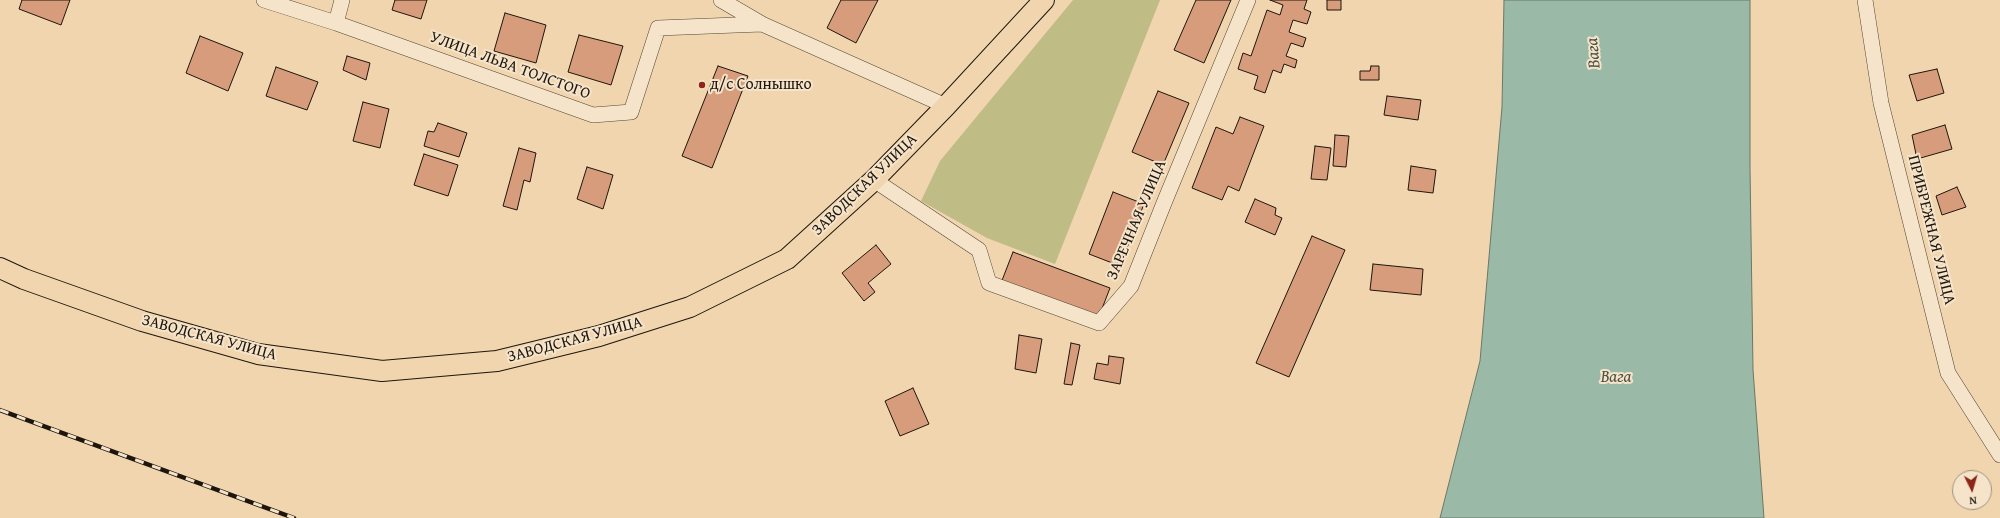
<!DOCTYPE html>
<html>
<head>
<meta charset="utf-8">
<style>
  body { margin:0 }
  #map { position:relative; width:2000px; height:518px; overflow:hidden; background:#f0d5ae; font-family:"Gentium Book Plus",serif }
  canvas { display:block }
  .north { position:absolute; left:1952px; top:470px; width:40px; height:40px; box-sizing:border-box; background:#f5e4ca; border:1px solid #9f927e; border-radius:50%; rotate:175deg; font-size:11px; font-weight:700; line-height:16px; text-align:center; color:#1e160d }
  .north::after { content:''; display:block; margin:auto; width:14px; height:18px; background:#8f2418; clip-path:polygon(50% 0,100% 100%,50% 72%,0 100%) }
</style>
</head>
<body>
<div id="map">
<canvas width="2000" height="518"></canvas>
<div class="north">N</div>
</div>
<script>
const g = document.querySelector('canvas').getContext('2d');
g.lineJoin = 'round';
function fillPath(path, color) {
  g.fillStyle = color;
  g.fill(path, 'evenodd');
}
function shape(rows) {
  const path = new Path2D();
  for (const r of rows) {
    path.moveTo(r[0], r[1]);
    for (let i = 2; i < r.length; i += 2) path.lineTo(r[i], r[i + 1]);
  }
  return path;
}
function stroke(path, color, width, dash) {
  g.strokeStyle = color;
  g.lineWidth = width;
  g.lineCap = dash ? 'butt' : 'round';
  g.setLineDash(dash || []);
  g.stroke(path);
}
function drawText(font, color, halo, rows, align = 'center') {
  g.font = font + ' "Gentium Book Plus",serif';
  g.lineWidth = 4;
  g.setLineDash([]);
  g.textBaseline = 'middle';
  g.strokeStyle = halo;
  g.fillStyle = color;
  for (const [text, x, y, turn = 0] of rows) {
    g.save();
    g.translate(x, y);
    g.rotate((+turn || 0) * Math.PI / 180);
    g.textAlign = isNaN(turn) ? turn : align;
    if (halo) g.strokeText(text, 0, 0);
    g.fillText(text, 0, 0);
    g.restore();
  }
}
const green = shape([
  [1073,0,1160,0,1055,264,987,238,921,201,940,161]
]);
const water = shape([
  [1504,0,1750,0,1750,168,1753,370,1764,518,1440,518,1480,361,1502,107,1504,0]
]);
const building = shape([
  [22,0,70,0,61,25,19,9,22,0],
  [395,0,427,0,421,19,392,10,395,0],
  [841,0,878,0,856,43,827,28,841,0],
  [1196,0,1231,0,1204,63,1174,50,1196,0],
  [1270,0,1307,0,1304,9,1311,12,1307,24,1293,20,1289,32,1306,38,1303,47,1291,43,1286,56,1297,60,1295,68,1284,64,1281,73,1273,70,1265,93,1254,89,1258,76,1238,69,1243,53,1251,56,1267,10,1280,15,1283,5,1270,0],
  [1327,0,1341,0,1341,10,1327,10,1327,0],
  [505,13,546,25,536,63,494,51,505,13],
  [579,35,623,46,611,85,568,72,579,35],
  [200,36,243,53,228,91,186,73,200,36],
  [347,56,370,63,366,80,343,70,347,56],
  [718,66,748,76,712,168,682,156,718,66],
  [1371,66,1379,66,1379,80,1360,80,1360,71,1370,71,1371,66],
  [276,67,318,82,307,110,266,96,276,67],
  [1937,69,1944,93,1917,101,1909,75,1937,69],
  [1158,91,1189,103,1163,165,1132,152,1158,91],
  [1387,96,1421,100,1418,120,1384,115,1387,96],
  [363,102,389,109,380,148,353,141,363,102],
  [1240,117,1264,126,1239,191,1228,186,1222,200,1192,188,1216,127,1233,134,1240,117],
  [438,123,467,133,459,157,424,146,428,131,434,132,438,123],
  [1945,125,1952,149,1917,159,1912,135,1945,125],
  [1335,135,1349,136,1346,167,1333,166,1335,135],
  [1315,146,1331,148,1327,180,1311,179,1315,146],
  [519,148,536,153,530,182,524,180,517,210,503,206,519,148],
  [424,154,458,165,448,196,414,185,424,154],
  [1411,166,1436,170,1433,193,1408,190,1411,166],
  [587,167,613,175,603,209,577,199,587,167],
  [1957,187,1966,207,1942,215,1936,196,1957,187],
  [1113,192,1144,204,1120,266,1089,254,1113,192],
  [1255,199,1276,208,1275,215,1282,218,1275,235,1245,222,1255,199],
  [1312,236,1345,250,1289,377,1256,363,1312,236],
  [876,245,891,264,868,283,875,292,864,301,842,273,876,245],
  [1013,252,1110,288,1098,319,1001,283,1013,252],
  [1373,264,1423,269,1421,295,1370,290,1373,264],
  [1019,335,1042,339,1036,373,1015,369,1019,335],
  [1071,343,1080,345,1072,385,1064,384,1071,343],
  [1109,356,1124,358,1120,384,1094,379,1097,363,1108,365,1109,356],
  [913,388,929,424,900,436,885,401,913,388]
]);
const minor = shape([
  [264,0,336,23,593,115,631,112,658,28,762,24],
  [721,0,762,24,946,106],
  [1865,0,1881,103,1948,373,2000,455],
  [336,23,342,0],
  [874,180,979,250,989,283,1099,323,1131,286,1164,203,1248,0]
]);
const major = shape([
  [0,268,24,279,142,321,258,354,382,371,497,361,599,336,690,307,787,259,874,180,946,106,1044,0]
]);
const rail = shape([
  [0,410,294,518]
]);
const markers = [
  [702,85,4,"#8f2418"]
];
const streetNames = [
  ["УЛИЦА ЛЬВА ТОЛСТОГО",510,66,20],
  ["ЗАВОДСКАЯ УЛИЦА",865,185,-44],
  ["ЗАРЕЧНАЯ УЛИЦА",1137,220,-67],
  ["ПРИБРЕЖНАЯ УЛИЦА",1931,230,76],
  ["ЗАВОДСКАЯ УЛИЦА",209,338,15],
  ["ЗАВОДСКАЯ УЛИЦА",575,340,-15]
];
const poiNames = [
  ["д/с Солнышко",710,85]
];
const waterNames = [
  ["Вага",1594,53,-95],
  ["Вага",1616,378]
];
fillPath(green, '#bfbc86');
fillPath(water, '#9bb9a7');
stroke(water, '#697869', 1);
fillPath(building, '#d69c7b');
stroke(building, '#1e160d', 1);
stroke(minor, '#524635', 16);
stroke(major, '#1e160d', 22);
stroke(minor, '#f5e4ca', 15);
stroke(major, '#f0d5ae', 20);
stroke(rail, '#1e160d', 4.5);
stroke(rail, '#f5e4ca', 3, [9]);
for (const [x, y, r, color] of markers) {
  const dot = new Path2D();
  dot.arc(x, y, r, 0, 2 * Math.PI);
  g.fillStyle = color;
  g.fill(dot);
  stroke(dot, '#f5e4ca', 1.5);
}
drawText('16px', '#1e160d', '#f5e4ca', streetNames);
drawText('16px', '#1e160d', '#f5e4ca', poiNames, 'left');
drawText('italic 17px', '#4a4f43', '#f5e4ca', waterNames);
</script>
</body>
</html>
